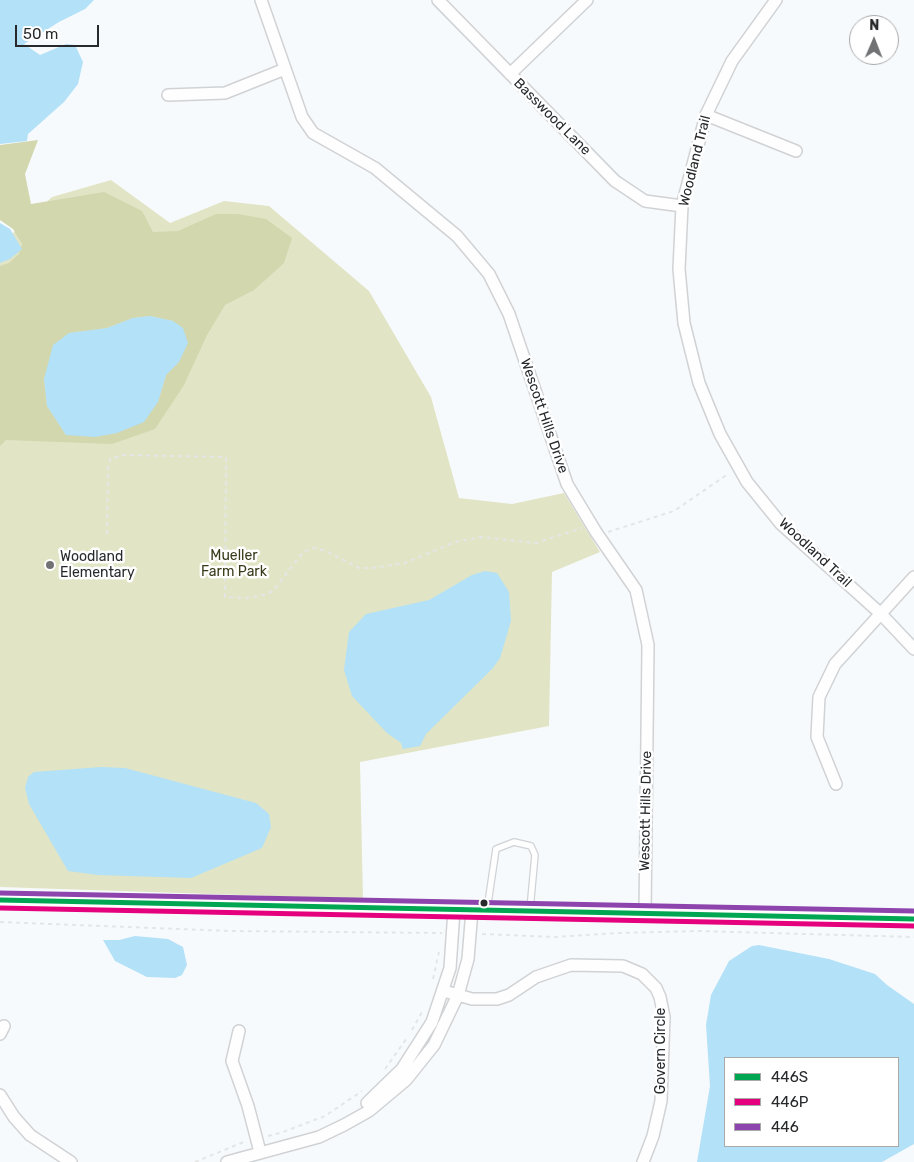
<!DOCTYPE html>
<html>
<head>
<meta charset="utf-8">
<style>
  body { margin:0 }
  #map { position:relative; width:914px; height:1162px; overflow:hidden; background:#f7fafd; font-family:Rubik,sans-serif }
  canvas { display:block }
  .legend { position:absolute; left:724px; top:1057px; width:175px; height:90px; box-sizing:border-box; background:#fff; border:1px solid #a9a9aa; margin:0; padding:6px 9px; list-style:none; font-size:15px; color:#27292b }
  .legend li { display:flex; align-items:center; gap:10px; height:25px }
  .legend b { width:25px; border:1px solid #a9a9aa }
  .north { position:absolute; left:849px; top:15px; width:50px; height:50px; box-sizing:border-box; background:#fff; border:1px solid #a9a9aa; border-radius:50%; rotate:1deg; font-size:14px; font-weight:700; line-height:20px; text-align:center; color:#27292b }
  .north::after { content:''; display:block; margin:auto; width:18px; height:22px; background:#707274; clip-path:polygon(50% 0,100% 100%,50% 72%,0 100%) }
  .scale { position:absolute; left:15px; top:25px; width:84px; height:22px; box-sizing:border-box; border:2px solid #27292b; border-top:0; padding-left:6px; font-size:15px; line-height:18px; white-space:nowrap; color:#27292b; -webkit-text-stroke:4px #fff; paint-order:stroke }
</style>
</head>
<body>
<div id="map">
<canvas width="914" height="1162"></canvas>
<ul class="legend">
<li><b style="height:6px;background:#00a651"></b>446S</li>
<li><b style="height:6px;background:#e5007d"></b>446P</li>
<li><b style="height:6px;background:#8e44ad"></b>446</li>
</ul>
<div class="north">N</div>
<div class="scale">50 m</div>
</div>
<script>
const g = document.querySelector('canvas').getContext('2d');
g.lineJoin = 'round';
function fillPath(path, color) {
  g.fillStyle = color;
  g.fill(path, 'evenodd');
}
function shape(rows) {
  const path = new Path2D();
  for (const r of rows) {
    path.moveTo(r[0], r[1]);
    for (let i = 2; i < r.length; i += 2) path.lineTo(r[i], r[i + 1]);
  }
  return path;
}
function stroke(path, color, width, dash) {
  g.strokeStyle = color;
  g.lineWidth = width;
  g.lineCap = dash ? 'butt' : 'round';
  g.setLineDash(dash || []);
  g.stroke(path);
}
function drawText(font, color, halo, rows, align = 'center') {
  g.font = font + ' Rubik,sans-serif';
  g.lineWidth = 5;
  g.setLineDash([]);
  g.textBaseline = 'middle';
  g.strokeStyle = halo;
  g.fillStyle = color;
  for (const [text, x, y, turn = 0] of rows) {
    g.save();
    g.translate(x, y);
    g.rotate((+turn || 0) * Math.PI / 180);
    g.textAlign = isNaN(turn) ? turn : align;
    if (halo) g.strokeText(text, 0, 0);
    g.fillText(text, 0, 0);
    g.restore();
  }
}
const green = shape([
  [111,180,170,223,224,201,269,206,369,291,431,397,459,498,512,504,564,493,600,552,552,572,549,726,360,762,363,899,0,887,0,245,52,197]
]);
const forest = shape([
  [38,140,25,174,31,204,104,192,142,211,153,232,178,231,216,214,238,214,266,219,292,238,284,263,254,290,225,305,207,335,184,385,155,429,112,444,6,440,0,446,0,266,9,263,19,254,22,244,13,229,0,220,0,145],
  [150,316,173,321,179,362,166,375,158,402,66,435,47,406,44,379,69,333,107,328,133,318]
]);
const water = shape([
  [0,0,94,0,85,9,59,22,24,44,40,55,66,44,75,45,83,62,78,84,64,102,28,134,27,141,0,144],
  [0,223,10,229,22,249,10,259,0,263],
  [150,316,173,321,183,328,188,343,179,362,166,375,158,402,144,422,117,433,95,437,66,435,47,406,44,379,53,345,69,333,107,328,133,318],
  [485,571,497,573,509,592,511,621,500,658,493,668,426,734,420,746,403,749,401,743,387,733,352,696,344,670,349,632,366,614,429,600,472,575],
  [101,767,125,768,256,803,269,814,271,827,262,848,191,878,98,875,68,871,29,804,25,788,28,777,34,772],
  [135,936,168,939,183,947,187,965,182,975,175,978,147,977,115,961,103,940,119,940],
  [759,945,829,959,875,974,887,985,914,1004,914,1144,882,1162,697,1162,710,1086,706,1025,711,995,729,961,752,946],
  [725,1058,898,1058,898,1146,725,1146]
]);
const path = shape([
  [608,532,674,511,728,474],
  [107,534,108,469,110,459,124,455,226,457,225,597,246,598,264,595,273,591,300,556,305,551,315,548,326,551,359,568,372,568,405,563,455,542,481,537,536,543,582,528],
  [0,922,230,931,442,933],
  [482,934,553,937,617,933,698,931,914,937],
  [433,979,439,952],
  [412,1030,422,1012],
  [385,1069,407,1038],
  [268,1136,283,1132,325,1116,362,1091],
  [195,1162,246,1141]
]);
const lane = shape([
  [487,910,496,849,514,842,531,846,535,855,530,909]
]);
const street = shape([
  [261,0,302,117,313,133,375,168,457,236,489,274,509,314,567,484,596,532,636,590,648,645,645,914],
  [438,0,615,181,645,201,682,206],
  [776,0,732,61,706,115,682,206,679,269,684,323,699,383,720,434,747,482,781,524,881,614,914,649],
  [510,74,587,0],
  [168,95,225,93,285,69],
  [706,115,796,151],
  [836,784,817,737,819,697,835,664,914,577],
  [444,991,472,999,497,999,509,995,536,977,571,965,623,966,642,974,656,988,660,997,664,1017,661,1101,653,1136,643,1162],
  [239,1031,232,1061,248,1106,260,1152],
  [0,1034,4,1026],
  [0,1095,14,1117,30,1135,71,1162],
  [367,1103,402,1069,432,1022,450,968,454,910],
  [227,1162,319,1137,344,1125,369,1111,406,1080,434,1045,458,995,468,959,472,910]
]);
const secondary = shape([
  [0,900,914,919]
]);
const bus1 = shape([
  [0,900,914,919]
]);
const bus2 = shape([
  [0,908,914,926]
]);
const bus3 = shape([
  [0,893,914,911]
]);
const markers = [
  [50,565,5,"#707274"],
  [484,903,4.5,"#27292b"]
];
const streetNames = [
  ["Basswood Lane",552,117,45],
  ["Woodland Trail",695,161,-76],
  ["Wescott Hills Drive",544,416,71],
  ["Woodland Trail",815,553,43],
  ["Wescott Hills Drive",646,811,-89],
  ["Govern Circle",661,1051,-90]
];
const parkNames = [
  ["Mueller",234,556],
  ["Farm Park",234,572]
];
const poiNames = [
  ["Woodland",60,557],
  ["Elementary",60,573]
];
fillPath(green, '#e1e5c5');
fillPath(forest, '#d3d7ae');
fillPath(water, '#b2e1f8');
stroke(lane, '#d0d2d4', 8);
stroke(street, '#d0d2d4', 14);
stroke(secondary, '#d0d2d4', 18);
stroke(path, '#e4e6e6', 2, [4, 4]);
stroke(lane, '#fefeff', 5.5);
stroke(street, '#fefeff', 11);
stroke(secondary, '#fefeff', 15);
stroke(bus1, '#00a651', 5);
stroke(bus2, '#e5007d', 5);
stroke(bus3, '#8e44ad', 5);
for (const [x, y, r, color] of markers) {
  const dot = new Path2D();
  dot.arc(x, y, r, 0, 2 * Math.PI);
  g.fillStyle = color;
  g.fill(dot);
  stroke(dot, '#fff', 2);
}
drawText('14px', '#27292b', '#fff', streetNames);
drawText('14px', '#383a19', '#fff', parkNames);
drawText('14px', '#27292b', '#fff', poiNames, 'left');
</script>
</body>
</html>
